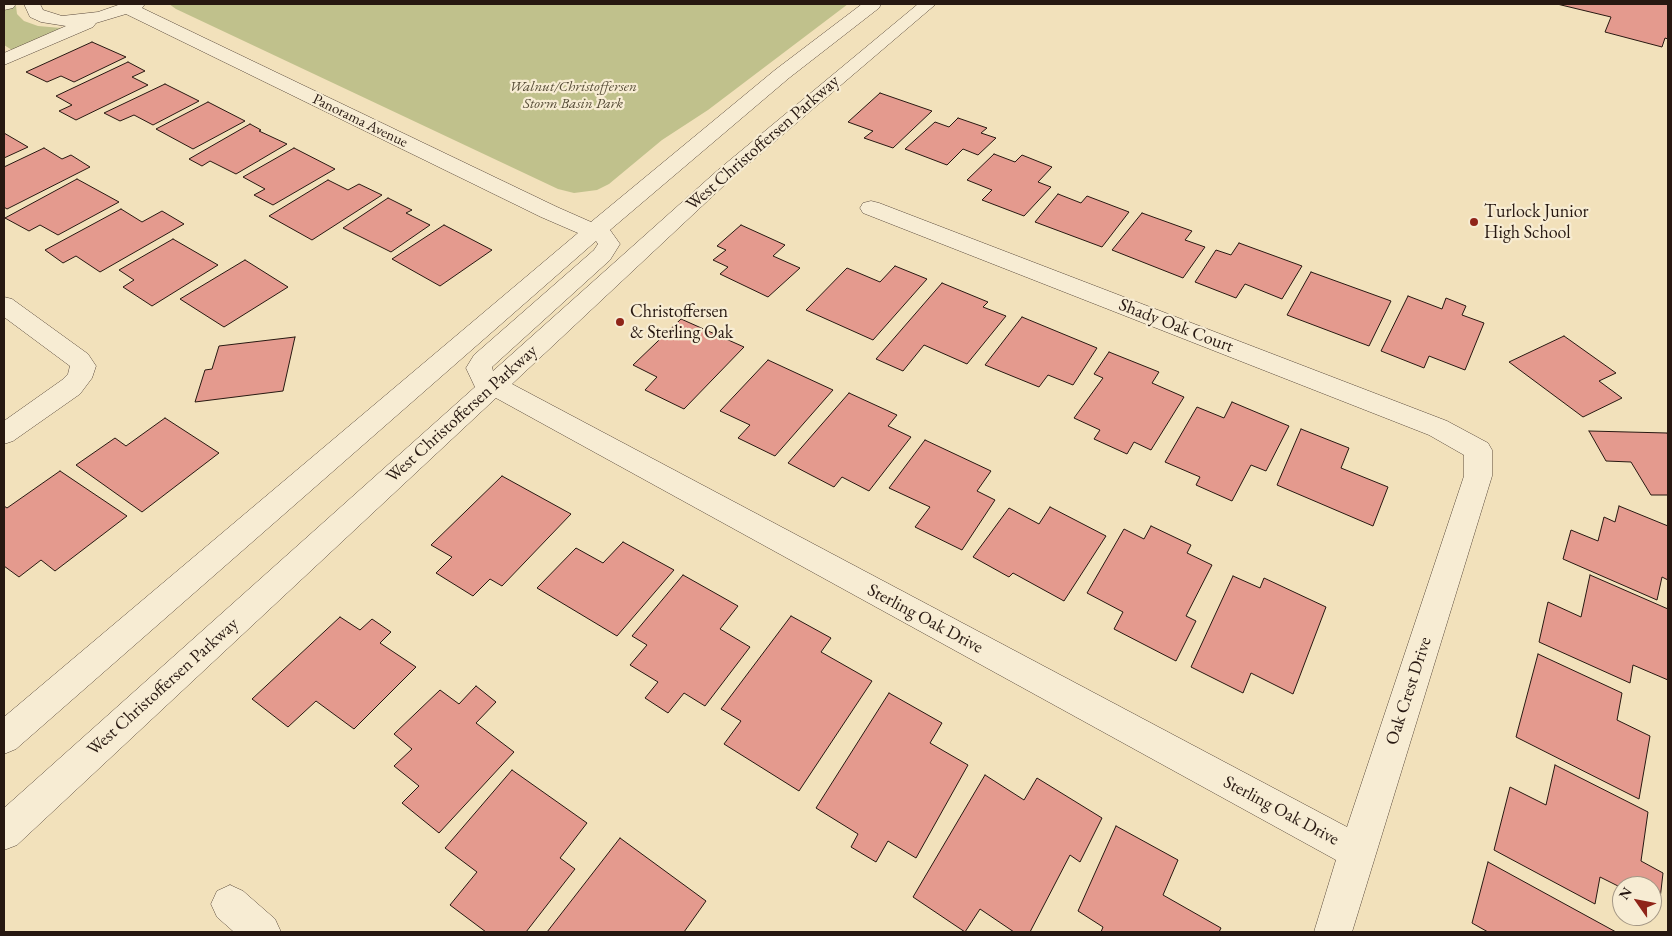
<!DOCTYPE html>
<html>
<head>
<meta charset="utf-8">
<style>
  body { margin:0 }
  #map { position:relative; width:1672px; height:936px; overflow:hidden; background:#f2e1bb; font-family:"EB Garamond",serif }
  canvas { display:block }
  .frame { position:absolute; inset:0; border:5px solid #271811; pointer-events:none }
  .north { position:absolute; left:1612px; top:876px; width:50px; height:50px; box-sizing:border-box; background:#f7ecd3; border:1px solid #a49785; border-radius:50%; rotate:303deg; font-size:14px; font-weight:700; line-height:20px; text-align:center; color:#271811 }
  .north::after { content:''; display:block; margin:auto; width:18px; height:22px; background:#8f2418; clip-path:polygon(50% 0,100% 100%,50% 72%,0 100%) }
</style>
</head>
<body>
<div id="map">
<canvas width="1672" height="936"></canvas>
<div class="frame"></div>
<div class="north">N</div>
</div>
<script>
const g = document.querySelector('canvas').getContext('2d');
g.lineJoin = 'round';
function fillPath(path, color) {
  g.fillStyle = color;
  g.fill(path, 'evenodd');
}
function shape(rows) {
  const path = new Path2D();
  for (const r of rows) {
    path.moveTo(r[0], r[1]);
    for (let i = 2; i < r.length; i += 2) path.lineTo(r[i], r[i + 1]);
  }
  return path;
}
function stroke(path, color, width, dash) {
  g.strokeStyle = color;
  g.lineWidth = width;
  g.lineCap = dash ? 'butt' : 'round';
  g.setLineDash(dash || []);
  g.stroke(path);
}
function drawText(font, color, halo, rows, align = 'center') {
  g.font = font + ' "EB Garamond",serif';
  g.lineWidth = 4.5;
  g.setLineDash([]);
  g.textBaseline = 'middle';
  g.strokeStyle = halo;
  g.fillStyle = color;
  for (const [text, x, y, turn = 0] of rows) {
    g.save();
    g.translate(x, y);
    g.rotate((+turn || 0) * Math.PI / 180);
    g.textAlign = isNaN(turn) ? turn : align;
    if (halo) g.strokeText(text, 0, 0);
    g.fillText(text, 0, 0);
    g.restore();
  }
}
const green = shape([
  [169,4,848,4,708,110,662,140,609,184,597,190,574,193,558,189,176,9],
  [16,6,17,14,24,21,38,26,61,28,12,50,4,45,4,10]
]);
const building = shape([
  [1557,4,1668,4,1668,39,1665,38,1662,47,1605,32,1611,17,1557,4],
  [92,42,126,57,74,82,61,76,47,82,26,72,92,42],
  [128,62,145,71,132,77,148,85,76,120,59,111,72,105,56,96,128,62],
  [165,84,199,101,153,125,134,115,120,121,104,113,165,84],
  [880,93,932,111,893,148,864,138,873,131,848,122,880,93],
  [208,102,245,121,193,149,156,129,208,102],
  [958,118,987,128,981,133,996,138,978,155,963,149,947,165,905,149,935,122,949,127,958,118],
  [250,124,261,130,259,131,287,144,236,174,210,161,202,166,189,159,250,124],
  [4,133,28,147,4,158,4,133],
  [44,148,62,159,71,155,90,167,7,209,4,207,4,167,44,148],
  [294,148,335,169,273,205,254,195,265,189,243,177,294,148],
  [994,154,1015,162,1022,155,1052,167,1038,182,1051,187,1024,216,982,200,992,190,967,180,994,154],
  [77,179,119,202,58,235,40,225,29,231,5,218,77,179],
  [328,180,348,190,359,184,382,195,312,240,269,216,328,180],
  [1058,194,1081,203,1087,196,1129,212,1102,247,1035,222,1058,194],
  [388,198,412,210,406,213,430,225,391,252,343,228,388,198],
  [121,209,142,222,162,211,184,224,100,272,76,256,63,263,45,250,121,209],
  [1142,213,1192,231,1185,240,1205,247,1183,278,1112,250,1142,213],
  [444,225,492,250,440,286,392,259,444,225],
  [741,225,785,245,773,256,800,268,768,297,720,274,728,267,713,260,726,250,717,246,741,225],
  [173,239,218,265,152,306,123,287,134,280,119,270,173,239],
  [1239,243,1302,266,1282,299,1245,284,1236,298,1195,282,1216,250,1231,255,1239,243],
  [245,260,288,287,224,327,180,299,245,260],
  [895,266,927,279,873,340,806,310,847,268,880,282,895,266],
  [1311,272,1391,301,1369,346,1287,315,1311,272],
  [942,283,988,302,983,307,1006,316,967,364,924,345,903,371,876,359,942,283],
  [1408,296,1442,309,1446,298,1466,306,1462,315,1484,323,1465,370,1429,356,1424,368,1381,351,1408,296],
  [1022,317,1097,348,1073,385,1048,375,1039,387,985,365,1022,317],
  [681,319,744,347,684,409,645,390,657,377,633,365,681,319],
  [1564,336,1616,373,1599,381,1622,398,1583,417,1509,362,1564,336],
  [295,337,283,391,195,402,205,370,212,369,219,346,295,337],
  [1109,352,1159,372,1152,383,1184,397,1151,450,1134,442,1127,454,1094,439,1100,430,1074,418,1103,378,1094,374,1109,352],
  [768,360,833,390,775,456,738,438,750,425,720,411,768,360],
  [849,393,897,415,888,426,911,437,869,491,842,477,834,487,788,463,849,393],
  [1232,402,1289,426,1266,471,1251,465,1232,501,1196,485,1200,477,1165,462,1197,407,1224,418,1232,402],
  [165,418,219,453,142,512,76,465,115,438,126,446,165,418],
  [1301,429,1349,448,1341,468,1388,487,1373,526,1277,485,1301,429],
  [1589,431,1667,433,1668,435,1668,495,1651,495,1631,462,1606,461,1589,431],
  [925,440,991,471,977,491,995,500,962,550,915,527,930,507,889,488,925,440],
  [60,471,127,516,55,571,41,560,19,577,4,566,4,506,7,508,60,471],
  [502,476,571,514,502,586,490,579,473,596,436,573,452,557,431,545,502,476],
  [1619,506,1668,526,1668,580,1662,577,1657,600,1563,559,1571,530,1598,541,1604,517,1615,522,1619,506],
  [1050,507,1106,536,1064,601,1013,573,1009,577,973,557,1009,508,1039,524,1050,507],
  [1151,526,1191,545,1187,553,1212,565,1186,616,1196,621,1176,661,1114,629,1123,612,1087,593,1124,529,1144,539,1151,526],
  [623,542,674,570,617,636,537,588,576,548,603,563,623,542],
  [683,575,738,606,720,629,750,647,705,706,684,693,668,713,645,698,658,682,630,665,647,645,632,636,683,575],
  [1590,575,1668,609,1668,680,1633,665,1630,683,1539,642,1548,602,1581,617,1590,575],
  [1233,576,1260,588,1264,578,1326,607,1293,694,1251,673,1243,693,1191,667,1233,576],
  [791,616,831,638,821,652,872,681,799,791,724,744,741,721,721,709,791,616],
  [340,617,360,630,372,619,391,632,380,643,416,667,354,729,316,701,288,727,252,699,340,617],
  [1538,654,1622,693,1617,720,1650,736,1639,799,1516,737,1538,654],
  [476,686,496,702,476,723,514,752,439,833,402,803,419,786,394,766,412,749,394,734,440,690,459,704,476,686],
  [889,693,942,723,930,743,968,765,916,858,888,841,876,862,851,847,858,834,816,808,889,693],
  [1555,765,1648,812,1641,861,1663,873,1659,908,1652,904,1652,886,1622,886,1622,888,1600,877,1595,904,1494,850,1510,787,1546,805,1555,765],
  [512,770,587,823,560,858,575,869,526,932,486,932,450,905,477,872,445,848,512,770],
  [985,775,1024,800,1037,778,1102,818,1080,862,1070,855,1030,932,1014,932,980,909,965,932,913,897,985,775],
  [1116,826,1178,860,1163,895,1221,928,1219,932,1101,932,1103,927,1078,911,1116,826],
  [620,838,706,901,684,932,547,932,620,838],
  [1488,862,1616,932,1488,932,1472,923,1488,862]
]);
const minor = shape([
  [4,4,16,4,13,8,4,10,4,4],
  [24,4,40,4,43,10,62,16,98,12,121,4,145,4,142,8,557,207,591,222,775,70,862,4,881,4,879,8,789,78,610,230,620,244,610,260,492,367,493,371,718,170,918,4,936,4,732,178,512,384,1347,827,1464,476,1464,455,1429,435,863,213,860,208,863,203,871,201,879,203,1447,421,1488,443,1492,450,1492,476,1352,932,1314,932,1336,860,496,398,17,845,4,850,4,808,475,387,466,368,474,355,594,250,598,244,596,241,16,749,4,754,4,717,578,233,541,217,126,14,96,23,93,27,4,65,4,53,66,26,41,22,30,17,24,4],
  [4,297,12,299,88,354,96,366,92,378,80,394,13,441,4,444,4,421,62,380,68,374,70,366,4,317,4,297],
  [230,885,243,891,275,919,281,932,234,932,217,917,211,904,217,891,230,885]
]);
const markers = [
  [1474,222,5,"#8f2418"],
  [620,322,5,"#8f2418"]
];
const farParknames = [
  ["Walnut/Christoffersen",573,87],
  ["Storm Basin Park",573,104]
];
const farStreetnames = [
  ["Panorama Avenue",360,121,26]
];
const streetNames = [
  ["West Christoffersen Parkway",763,143,-41],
  ["Shady Oak Court",1176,326,21],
  ["West Christoffersen Parkway",462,414,-42],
  ["Sterling Oak Drive",925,619,28],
  ["West Christoffersen Parkway",163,687,-42],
  ["Oak Crest Drive",1409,691,-72],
  ["Sterling Oak Drive",1281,811,28]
];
const poiNames = [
  ["Turlock Junior",1484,212],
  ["High School",1484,233],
  ["Christoffersen",630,312],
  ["& Sterling Oak",630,333]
];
fillPath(green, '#c0c18c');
fillPath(building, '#e49a8e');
stroke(building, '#271811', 1);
stroke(minor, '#5a4a3c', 1);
fillPath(minor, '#f7ecd3');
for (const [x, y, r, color] of markers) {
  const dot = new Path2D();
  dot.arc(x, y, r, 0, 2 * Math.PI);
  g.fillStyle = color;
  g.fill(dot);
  stroke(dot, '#f7ecd3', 2);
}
drawText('italic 15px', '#554b36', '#f7ecd3', farParknames);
drawText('15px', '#271811', '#f7ecd3', farStreetnames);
drawText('18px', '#271811', '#f7ecd3', streetNames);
drawText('18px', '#271811', '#f7ecd3', poiNames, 'left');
</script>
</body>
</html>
